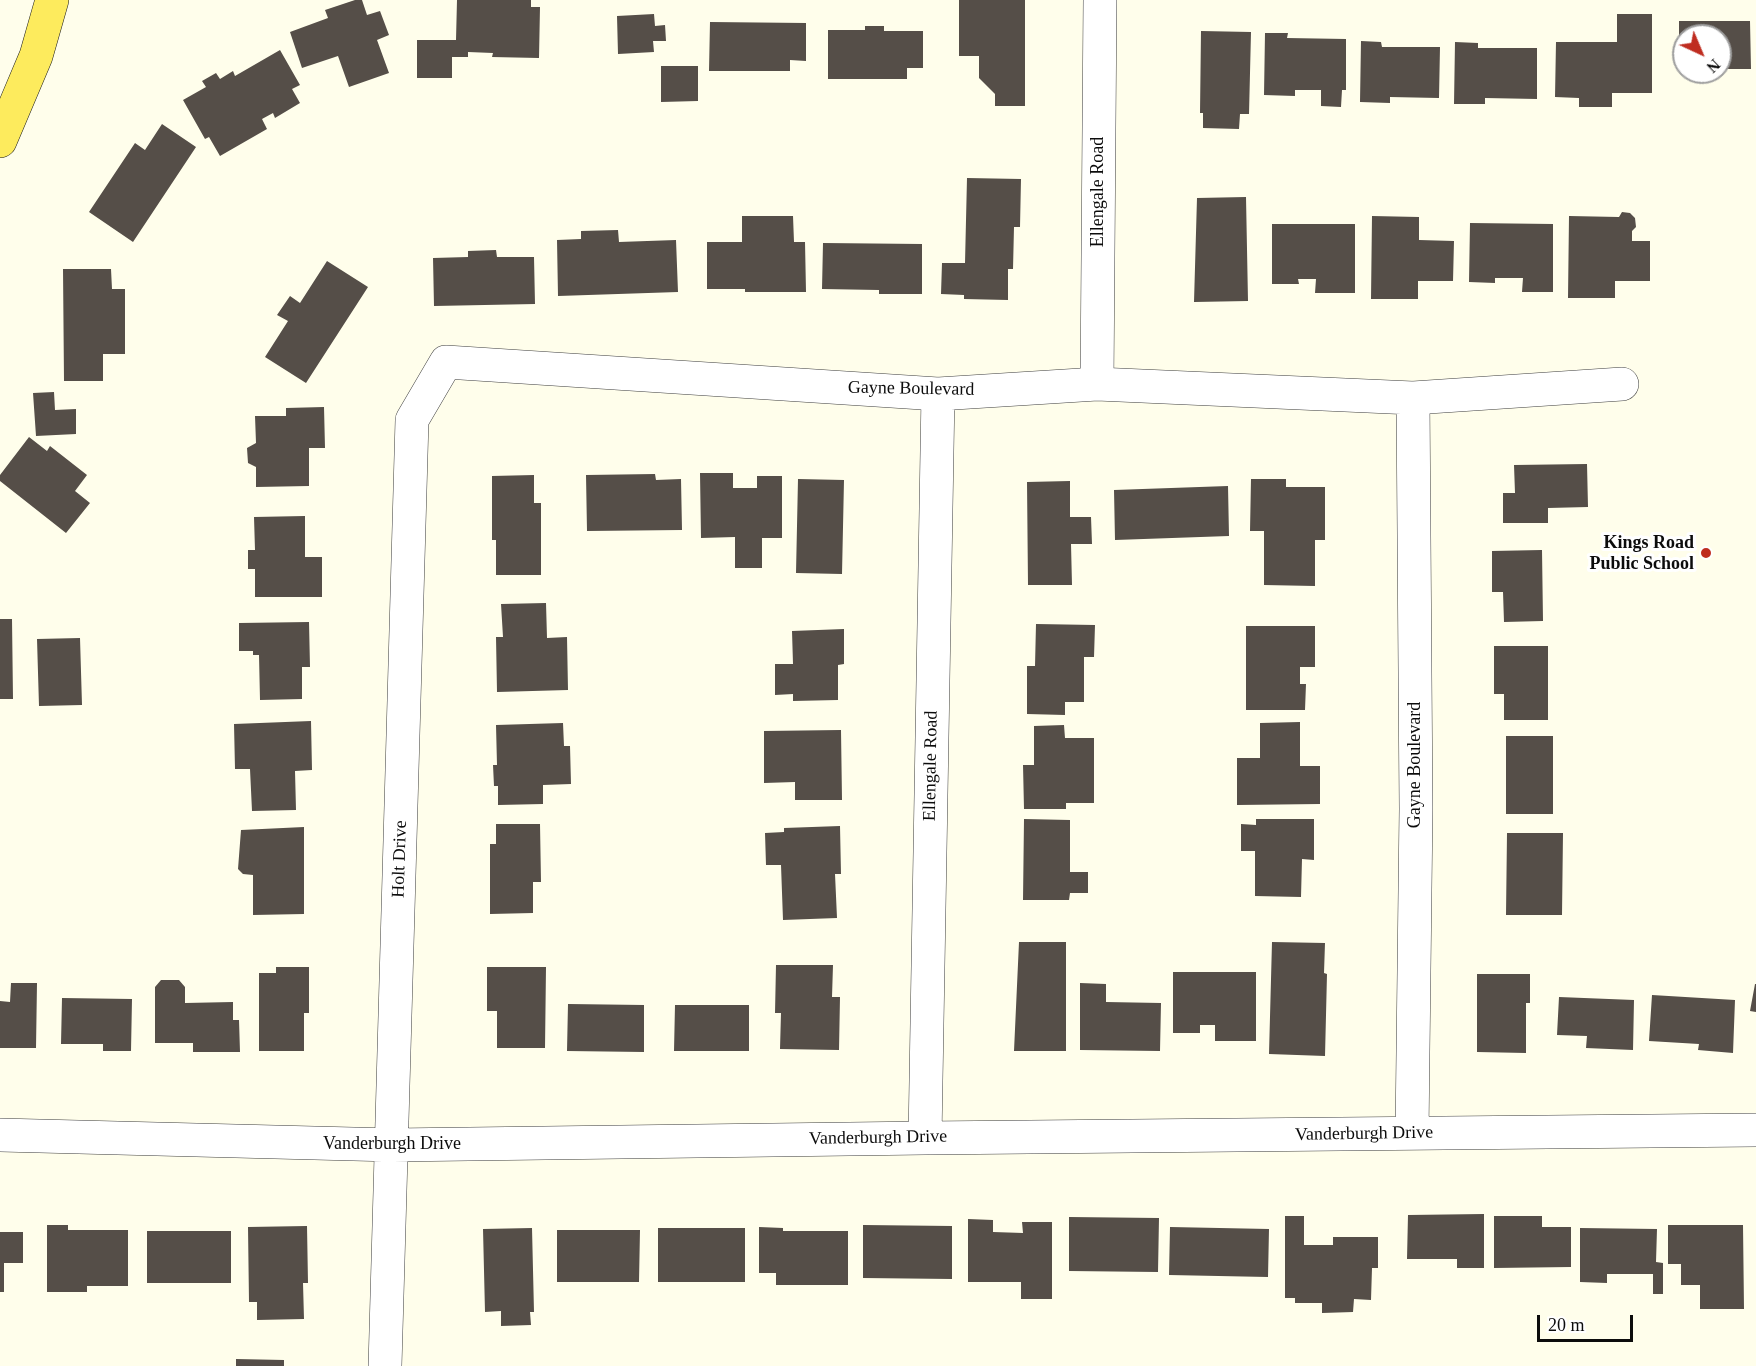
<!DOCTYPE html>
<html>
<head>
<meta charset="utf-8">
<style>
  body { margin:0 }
  #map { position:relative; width:1756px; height:1366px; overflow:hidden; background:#fffeeb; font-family:Georgia,serif }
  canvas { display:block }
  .north { position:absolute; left:1672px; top:24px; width:60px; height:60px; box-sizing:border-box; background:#fff; border:2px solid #9e9e9e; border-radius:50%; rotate:136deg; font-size:16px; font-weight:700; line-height:24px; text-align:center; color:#0c0c0c }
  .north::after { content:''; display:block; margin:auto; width:21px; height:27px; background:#bf2d20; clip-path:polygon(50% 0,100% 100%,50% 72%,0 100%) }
  .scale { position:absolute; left:1537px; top:1315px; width:96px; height:27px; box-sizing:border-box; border:3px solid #0c0c0c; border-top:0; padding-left:8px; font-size:18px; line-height:21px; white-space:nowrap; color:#0c0c0c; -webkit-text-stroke:4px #fff; paint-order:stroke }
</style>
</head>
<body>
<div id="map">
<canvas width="1756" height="1366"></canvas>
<div class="north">N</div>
<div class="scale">20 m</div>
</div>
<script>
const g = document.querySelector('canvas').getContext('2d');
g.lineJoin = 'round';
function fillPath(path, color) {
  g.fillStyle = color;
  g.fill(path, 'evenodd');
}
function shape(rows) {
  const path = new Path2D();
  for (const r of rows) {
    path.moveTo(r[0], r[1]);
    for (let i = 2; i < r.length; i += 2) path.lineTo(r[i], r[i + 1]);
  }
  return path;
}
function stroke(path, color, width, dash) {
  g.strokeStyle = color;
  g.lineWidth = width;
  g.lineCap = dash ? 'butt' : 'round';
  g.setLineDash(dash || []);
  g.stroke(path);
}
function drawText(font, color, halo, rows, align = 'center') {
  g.font = font + ' Georgia,serif';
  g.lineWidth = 6;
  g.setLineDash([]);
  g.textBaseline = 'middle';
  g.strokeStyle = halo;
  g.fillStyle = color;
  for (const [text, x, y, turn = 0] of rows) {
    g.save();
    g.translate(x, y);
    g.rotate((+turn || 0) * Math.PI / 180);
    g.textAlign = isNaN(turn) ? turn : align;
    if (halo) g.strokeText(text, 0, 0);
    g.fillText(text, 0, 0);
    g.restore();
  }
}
const building = shape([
  [355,0,362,0,367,15,380,11,389,35,377,40,389,73,349,87,338,56,302,68,290,32,328,18,325,10],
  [457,0,531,0,531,7,540,7,539,58,492,57,493,53,468,52,468,57,452,57,452,78,417,78,417,40,456,40],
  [959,0,1025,0,1025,106,995,106,995,94,979,78,979,56,959,56],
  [654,14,655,26,665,25,666,41,653,41,654,52,618,54,617,16],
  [1617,14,1652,14,1652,93,1612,93,1612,107,1579,107,1579,98,1555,97,1556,42,1617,42],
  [1679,21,1750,21,1751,69,1720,69,1720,36,1684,36,1684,69,1679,69],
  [710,22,806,23,806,61,790,60,790,71,709,71],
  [865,26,884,26,884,31,923,31,923,68,907,68,907,79,828,79,828,30,865,30],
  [1201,31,1251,32,1249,114,1240,114,1239,129,1203,128,1203,113,1200,113],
  [1265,33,1288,33,1287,38,1346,39,1346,90,1342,90,1341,107,1321,106,1321,90,1295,90,1295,96,1264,95],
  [1361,41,1381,42,1382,47,1440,47,1439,98,1390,97,1390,103,1360,102],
  [1455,42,1478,43,1478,48,1537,48,1537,99,1485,98,1485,104,1454,104],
  [280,50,300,85,292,89,300,103,275,118,273,113,262,119,267,129,220,156,209,137,205,139,183,100,206,87,202,81,216,73,220,79,233,71,235,76],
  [661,66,698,66,698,101,661,102],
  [162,124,196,147,133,242,89,212,135,143,145,150],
  [967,178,1021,179,1020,227,1014,227,1013,269,1008,269,1008,300,964,299,964,295,941,294,942,263,965,263],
  [1246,197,1248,301,1194,302,1197,198],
  [1622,212,1630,213,1635,218,1636,227,1632,231,1632,241,1650,241,1650,281,1615,281,1615,298,1568,298,1569,216,1619,217],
  [742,216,793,216,794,242,805,242,806,292,745,292,745,289,707,289,707,242,742,242],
  [1372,216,1419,217,1419,240,1454,241,1453,281,1418,281,1418,299,1371,299],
  [1470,223,1553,224,1553,292,1522,292,1523,278,1495,278,1495,283,1469,282],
  [1272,224,1355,224,1355,293,1315,293,1316,279,1298,279,1299,284,1272,284],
  [618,230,619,242,676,240,678,292,558,296,557,240,581,239,581,231],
  [823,243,922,244,922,294,879,294,879,290,822,289],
  [496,250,497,257,534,257,535,304,434,306,433,258,468,257,468,251],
  [327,261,368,287,306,383,265,357,288,321,277,315,290,296,300,303],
  [63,269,111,269,112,289,125,289,125,354,103,354,103,381,64,381],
  [54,392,55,410,76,409,76,434,36,436,33,393],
  [324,407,325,448,309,448,309,486,256,487,256,467,248,463,247,448,256,443,255,416,286,416,286,408],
  [29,437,47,451,50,446,87,475,75,491,90,503,66,533,0,481,0,475],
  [1587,464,1588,507,1548,508,1548,523,1503,523,1503,493,1515,493,1514,465],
  [700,473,733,473,733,488,757,488,757,476,782,476,782,538,762,538,762,568,735,568,735,537,701,538],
  [655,474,656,480,681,479,682,530,587,531,586,475],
  [534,475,534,503,541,503,541,575,496,575,496,540,492,540,492,476],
  [798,479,844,480,842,574,796,573],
  [1251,479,1286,479,1286,487,1325,487,1325,540,1315,540,1315,586,1264,585,1264,531,1250,531],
  [1070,481,1070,517,1091,517,1092,544,1071,544,1072,585,1028,585,1027,482],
  [1228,486,1229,536,1115,540,1114,490],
  [305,516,305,557,322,557,322,597,255,597,255,569,248,569,248,550,255,550,254,517],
  [1542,550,1543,621,1504,622,1503,592,1492,592,1492,551],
  [546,603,547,638,567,637,568,690,497,692,496,637,503,637,501,604],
  [0,619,12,619,13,699,0,699],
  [309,622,310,667,302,667,302,699,260,700,259,655,253,655,253,651,239,651,239,623],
  [1036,624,1095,625,1094,657,1084,657,1084,702,1065,702,1065,715,1027,714,1027,666,1035,666],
  [1246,626,1315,626,1315,667,1300,667,1300,684,1306,684,1305,710,1246,710],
  [844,629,844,664,838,665,838,700,793,701,793,694,775,695,775,664,793,664,792,631],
  [80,638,82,705,39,706,37,639],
  [1494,646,1548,646,1548,720,1504,720,1504,694,1494,694],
  [311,721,312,770,295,771,296,810,252,811,250,769,235,769,234,724],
  [1300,722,1300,766,1320,766,1320,804,1237,805,1237,758,1260,758,1260,723],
  [563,723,564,746,570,746,571,784,543,785,543,804,498,805,498,786,494,786,493,765,497,765,496,725],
  [1064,725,1065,738,1094,738,1094,803,1066,803,1066,809,1024,809,1023,765,1034,765,1034,726],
  [841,730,842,800,795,800,795,782,764,783,764,731],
  [1506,736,1553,736,1553,814,1506,814],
  [1024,819,1070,820,1070,872,1088,872,1088,893,1070,893,1069,900,1023,900],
  [1256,819,1314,819,1314,860,1302,859,1301,897,1255,896,1255,851,1241,851,1241,824,1256,825],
  [496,824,540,824,541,882,533,882,533,913,490,914,490,844,496,844],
  [840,826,841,874,835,874,837,918,783,920,781,865,766,865,765,833,784,832,784,828],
  [304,827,304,914,253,915,253,875,243,874,238,869,241,830],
  [1507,833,1563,833,1562,915,1506,915],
  [1019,942,1066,942,1066,1051,1014,1051],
  [1272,942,1325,943,1324,973,1327,974,1325,1056,1269,1054],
  [776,965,833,965,832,997,840,997,839,1050,780,1049,781,1013,775,1013],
  [276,967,309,967,309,1013,304,1013,304,1051,259,1051,259,973,276,973],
  [487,967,546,967,545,1048,497,1048,497,1011,487,1011],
  [1173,972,1256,972,1256,1041,1215,1041,1215,1025,1200,1025,1200,1033,1173,1033],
  [1477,974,1530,974,1530,1003,1526,1003,1526,1053,1477,1052],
  [161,980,179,980,185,987,185,1003,233,1002,233,1020,239,1020,240,1052,193,1052,193,1043,155,1043,155,987],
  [11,983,37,983,36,1048,0,1048,0,1001,10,1002],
  [1080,983,1106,984,1106,1002,1161,1003,1160,1051,1080,1050],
  [1755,984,1756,984,1756,1012,1750,1011],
  [1652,995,1735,1000,1733,1053,1698,1050,1699,1044,1649,1041],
  [1559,997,1634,1000,1633,1050,1586,1048,1587,1036,1557,1035],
  [62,998,132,999,131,1051,103,1051,103,1044,61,1044],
  [568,1004,644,1005,644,1052,567,1051],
  [675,1005,749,1005,749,1051,674,1051],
  [1484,1214,1484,1268,1457,1268,1457,1259,1407,1259,1408,1215],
  [1285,1216,1304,1216,1304,1245,1333,1245,1333,1237,1378,1237,1378,1268,1372,1268,1371,1300,1354,1299,1353,1312,1322,1313,1322,1303,1295,1303,1295,1298,1285,1298],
  [1494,1216,1542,1216,1542,1227,1571,1227,1571,1267,1494,1268],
  [1069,1217,1159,1218,1158,1272,1069,1271],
  [968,1219,993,1220,993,1232,1023,1233,1022,1222,1052,1222,1052,1299,1021,1299,1021,1282,968,1282],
  [47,1225,68,1225,68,1230,128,1230,128,1286,87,1286,87,1292,47,1292],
  [863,1225,952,1226,952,1279,863,1278],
  [1668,1225,1743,1225,1744,1309,1700,1309,1700,1285,1681,1285,1681,1264,1668,1264],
  [307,1226,308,1283,303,1283,304,1319,257,1320,257,1302,249,1302,248,1227],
  [759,1227,783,1228,783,1231,848,1231,848,1285,776,1285,776,1273,759,1273],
  [1170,1227,1269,1229,1268,1277,1169,1275],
  [532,1228,534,1312,530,1312,531,1325,501,1326,501,1311,485,1312,483,1229],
  [658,1228,745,1228,745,1282,658,1282],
  [1580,1228,1657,1229,1656,1262,1663,1263,1663,1294,1653,1294,1653,1274,1607,1274,1607,1283,1580,1282],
  [557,1230,640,1230,639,1282,557,1282],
  [147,1231,231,1231,231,1283,147,1283],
  [0,1232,23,1232,23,1263,4,1263,4,1292,0,1292],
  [236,1359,284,1360,284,1366,236,1366]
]);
const minor = shape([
  [1097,384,1100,0],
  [1412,1133,1416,809,1413,398],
  [0,1135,393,1145,925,1138,1756,1130],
  [925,1138,938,394],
  [385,1366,412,420,446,362,938,394,1097,384,1413,398,1622,384]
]);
const primary = shape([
  [0,141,36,56,52,0]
]);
const markers = [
  [1706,553,6,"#bf2d20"]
];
const streetNames = [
  ["Ellengale Road",1098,192,-90],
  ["Gayne Boulevard",911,389,1],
  ["Gayne Boulevard",1415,765,-90],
  ["Ellengale Road",931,766,-89],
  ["Holt Drive",400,859,-88],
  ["Vanderburgh Drive",1364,1134,-1],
  ["Vanderburgh Drive",878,1138,-1],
  ["Vanderburgh Drive",392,1144]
];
const poiNames = [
  ["Kings Road",1694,543],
  ["Public School",1694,564]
];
fillPath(building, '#554e48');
stroke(minor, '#3f3f3f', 34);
stroke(primary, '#1d1d1d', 34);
stroke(minor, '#fff', 33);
stroke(primary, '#fdeb5d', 33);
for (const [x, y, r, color] of markers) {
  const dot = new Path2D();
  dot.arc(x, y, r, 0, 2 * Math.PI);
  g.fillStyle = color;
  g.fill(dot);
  stroke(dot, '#fff', 2);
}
drawText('18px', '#0c0c0c', '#fff', streetNames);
drawText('bold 18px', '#0c0c0c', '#fff', poiNames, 'right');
</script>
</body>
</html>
